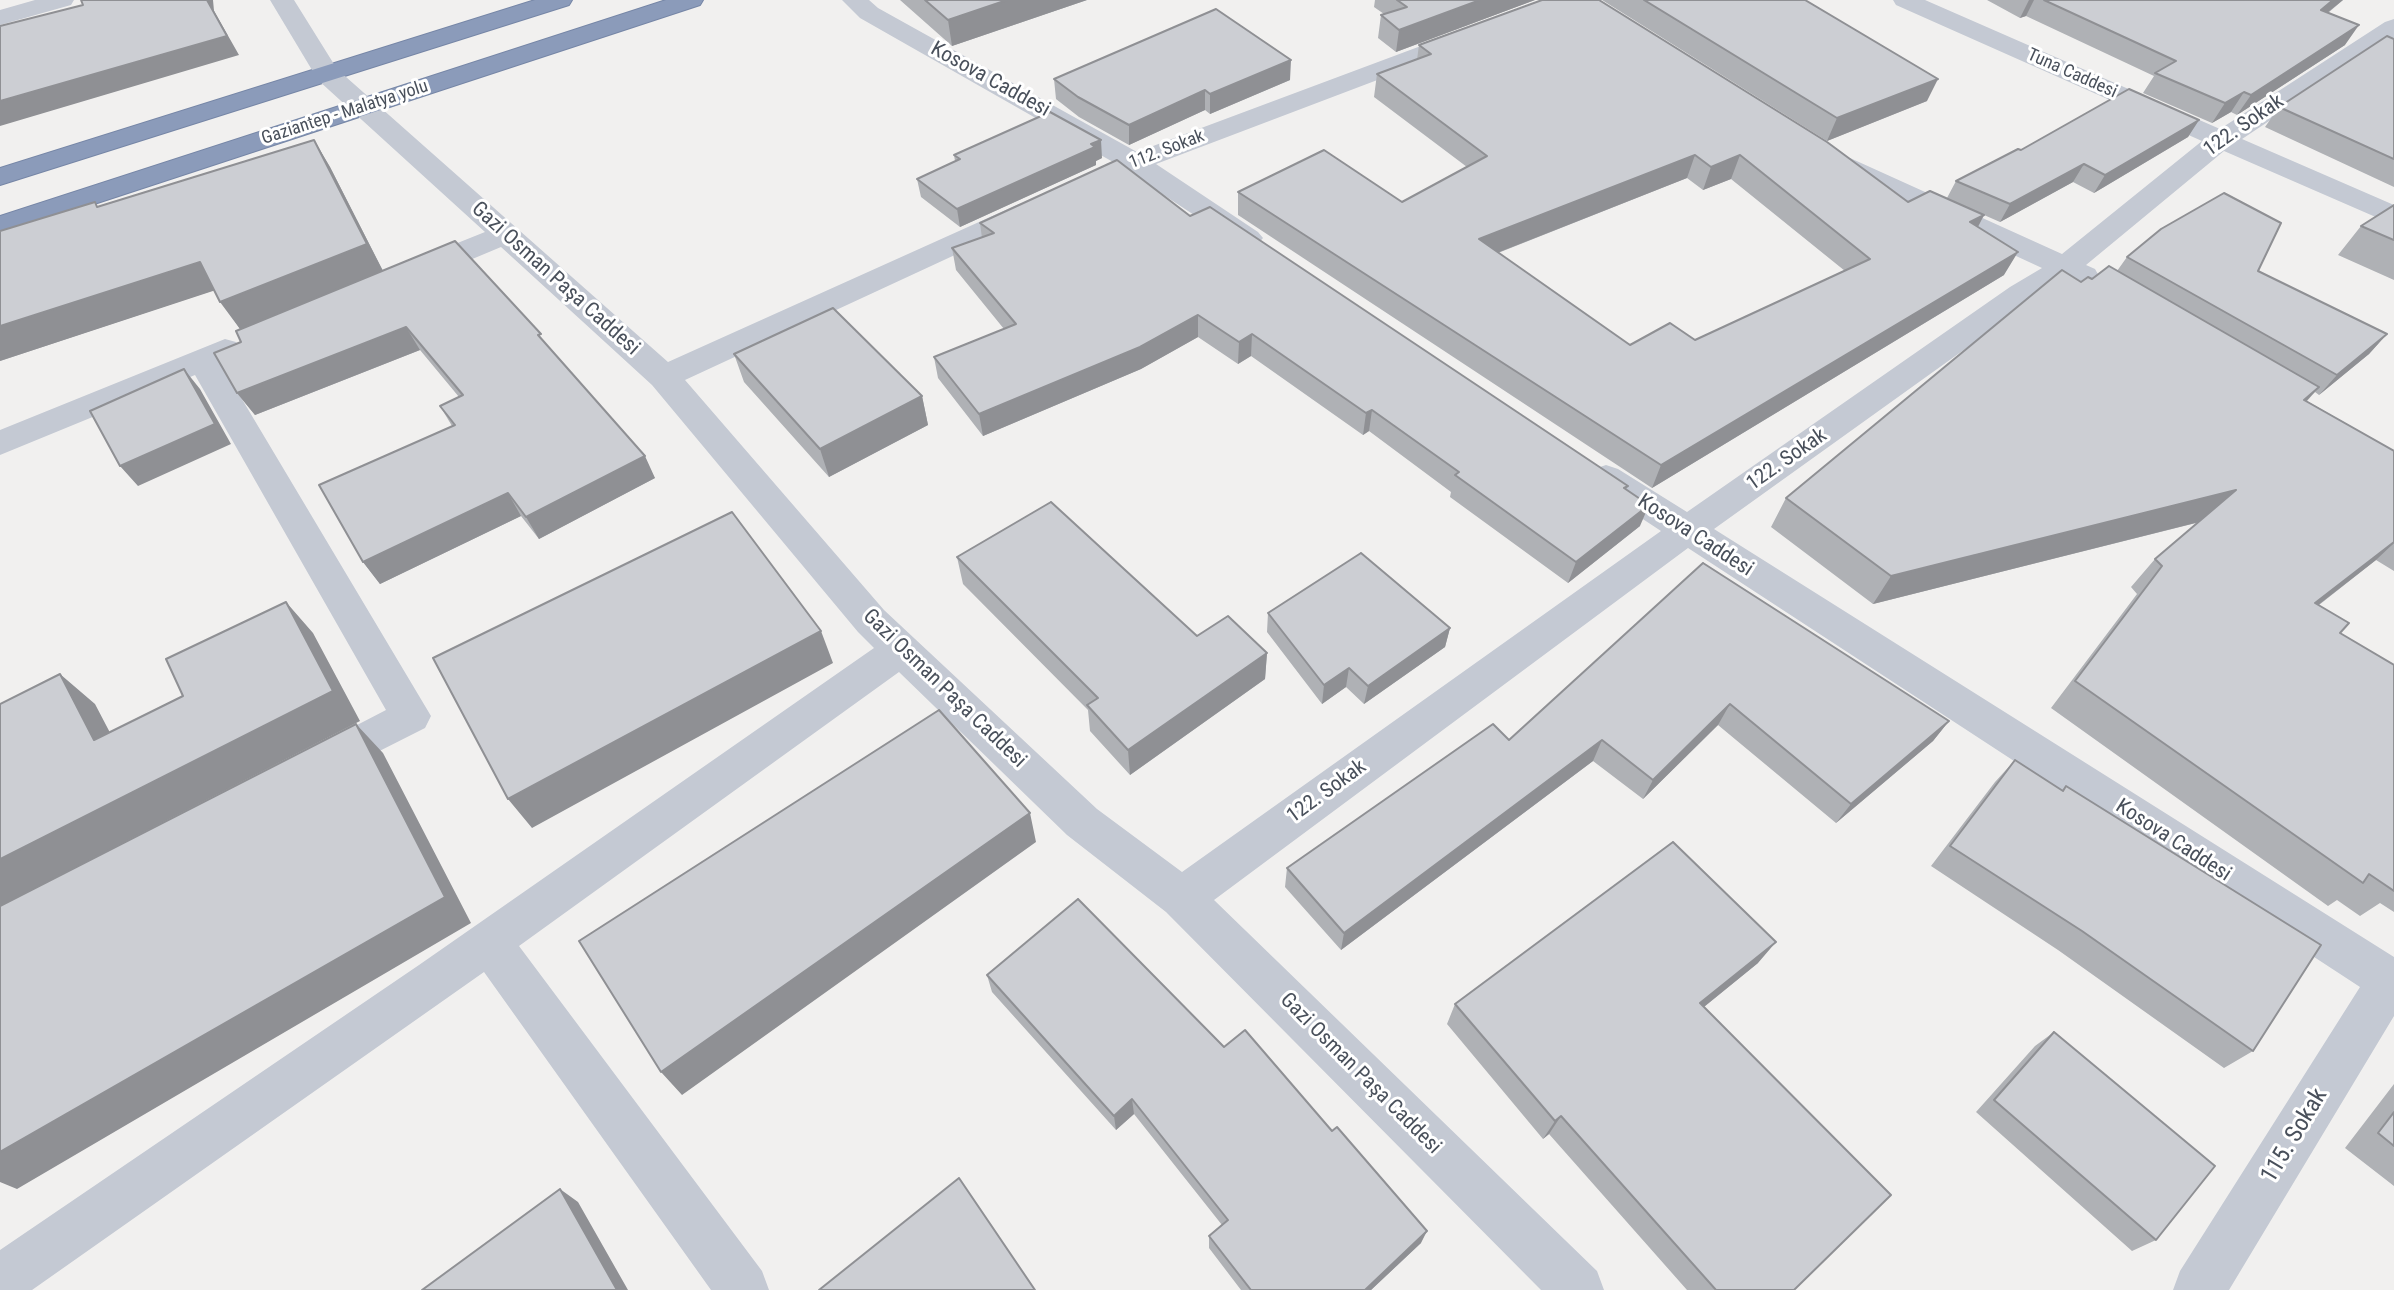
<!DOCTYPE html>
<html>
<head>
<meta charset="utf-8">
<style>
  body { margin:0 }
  canvas { display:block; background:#f1f0ef }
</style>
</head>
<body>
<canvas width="2394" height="1290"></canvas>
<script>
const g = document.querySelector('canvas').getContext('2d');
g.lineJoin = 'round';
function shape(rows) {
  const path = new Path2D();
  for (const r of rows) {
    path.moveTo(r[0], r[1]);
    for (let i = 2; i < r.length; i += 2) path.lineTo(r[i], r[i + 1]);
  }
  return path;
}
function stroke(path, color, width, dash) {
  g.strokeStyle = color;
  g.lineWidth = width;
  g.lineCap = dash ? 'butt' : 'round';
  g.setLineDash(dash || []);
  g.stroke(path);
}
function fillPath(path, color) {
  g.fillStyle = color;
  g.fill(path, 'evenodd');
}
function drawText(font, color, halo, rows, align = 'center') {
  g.font = font + ' "Roboto Condensed",sans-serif';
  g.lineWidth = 6;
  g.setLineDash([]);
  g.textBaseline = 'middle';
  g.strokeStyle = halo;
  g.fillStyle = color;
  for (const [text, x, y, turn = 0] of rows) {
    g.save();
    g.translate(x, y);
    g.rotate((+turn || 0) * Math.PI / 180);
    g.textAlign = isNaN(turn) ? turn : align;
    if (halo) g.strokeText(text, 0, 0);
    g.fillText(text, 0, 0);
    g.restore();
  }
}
const minor = shape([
  [35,0,74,0,71,5,0,25,0,10,35,0],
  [270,0,294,0,337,69,668,362,1019,204,1029,201,1039,204,1044,210,1039,216,685,380,884,610,1097,809,1182,872,1661,531,1594,487,1589,478,1594,469,1606,465,1618,469,1687,512,2010,287,2042,268,1830,170,1826,164,1830,158,1840,156,1850,158,2062,254,2202,141,1896,5,1893,0,1925,0,2220,129,2385,22,2394,19,2394,38,2242,139,2394,205,2394,225,2224,151,2086,265,2095,269,2099,276,2095,283,2084,286,2066,280,2032,301,1714,529,2394,957,2394,1016,2229,1290,2173,1290,2180,1271,2360,987,1688,548,1214,900,1597,1271,1604,1290,1541,1290,1166,912,1067,835,899,672,519,946,762,1271,769,1290,711,1290,484,972,32,1290,0,1290,0,1250,419,965,874,648,858,632,652,385,501,247,427,278,416,281,405,278,401,271,405,264,485,232,318,80,270,0],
  [842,0,869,0,878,8,1137,152,1544,0,1578,0,1575,5,1156,164,1258,232,1263,238,1258,244,1248,247,1238,244,1132,174,1116,178,1106,176,1102,170,1106,164,1113,162,860,18,842,0],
  [225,339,236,342,241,350,236,358,221,364,431,716,425,728,324,779,309,774,303,762,309,750,386,710,195,375,0,455,0,430,225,339]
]);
const highway = shape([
  [535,0,572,0,569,5,0,185,0,168,535,0],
  [666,0,703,0,700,5,0,235,0,216,666,0]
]);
const wall = shape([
  [900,0,1087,0,952,46],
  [1375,0,1535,0,1396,52,1378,38,1381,15,1384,14,1374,7],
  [1602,0,1805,0,1927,101,1827,141],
  [1987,0,2343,0,2328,13,2345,45,2237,115,2231,112,2212,123,2143,93,2154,76,2026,16,2020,18],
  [2394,39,2394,187,2265,127,2279,107],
  [1419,45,1908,202,1947,198,1956,181,2021,150,2199,120,2188,137,2094,193,2073,182,2000,222,1984,215,1978,227,2004,275,1652,488,1238,215,1238,192,1402,202,1467,167,1374,97,1377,74,1417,60],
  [1687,178,1703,190,1731,179,1845,271,1695,340,1630,345,1498,253],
  [1054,79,1290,80,1210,114,1205,110,1129,145,1079,117,1056,99],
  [314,140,330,167,383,271,546,344,655,478,539,539,521,516,380,584,363,562,452,426,440,406,459,397,420,350,255,415,237,393,241,342,240,329,214,290,0,361,0,231,99,206],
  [954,155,1102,158,1096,161,1096,165,960,227,921,197,917,179,955,161],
  [2394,205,2394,280,2338,255,2361,226],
  [1190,216,1628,486,1626,490,1640,526,1568,583,1450,497,1451,492,1369,431,1363,435,1251,356,1238,364,1198,337,1141,369,983,436,938,378,934,357,1004,329,956,270,952,248,982,238,980,223],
  [2127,257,2258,271,2387,334,2369,354,2319,395,2315,392,2307,401,2394,451,2394,571,2376,560,2319,605,2340,633,2394,665,2394,912,2380,903,2360,916,2337,900,2328,906,2051,708,2137,594,2131,587,2155,559,2200,522,1873,604,1771,527,1786,498,2081,282,2092,279,2117,271],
  [734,354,922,396,928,425,829,477,744,382],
  [957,557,1197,636,1267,653,1265,679,1130,775,1090,731,1088,710,963,584],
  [1703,563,1949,721,1933,741,1836,823,1718,725,1643,799,1593,761,1341,950,1285,887,1287,868,1509,740],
  [1268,613,1450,628,1445,647,1364,704,1346,687,1322,704,1267,632],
  [2015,760,2062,790,2066,786,2253,1051,2224,1068,2058,950,1931,866,1995,782],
  [1758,963,1704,1007,1794,1290,1687,1290,1549,1134,1543,1139,1447,1024,1455,1004],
  [987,975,1224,1047,1421,1243,1371,1290,1241,1290,1209,1248,1209,1236,1222,1225,1134,1114,1116,1130,992,992],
  [2054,1032,2156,1240,2132,1251,1976,1112,2035,1046],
  [2394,1084,2394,1186,2345,1148]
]);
const shadedWall = shape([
  [207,0,213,0,214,11,239,55,0,126,0,101],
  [1007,0,1087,0,952,46,948,20],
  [1480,0,1535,0,1396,52,1399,30],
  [2029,0,2034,0,2026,16,2020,18],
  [2333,0,2343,0,2307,29,2321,10],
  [2359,25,2345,45,2237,115,2251,95],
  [1291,60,1290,80,1210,114,1210,94],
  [1938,79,1927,101,1827,141,1837,118],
  [1205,90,1205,110,1129,145,1129,125],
  [2244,92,2231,112,2212,123,2225,103],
  [2199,120,2188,137,2094,193,2105,175],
  [314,140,330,167,383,271,240,329,220,302],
  [1101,140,1102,158,1096,161,1096,165,960,227,957,209],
  [1695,155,1687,178,1474,262,1479,239],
  [1740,155,1731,179,1703,190,1711,167],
  [2084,164,2073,182,2000,222,2010,204],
  [1984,215,1972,238,1970,222],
  [2018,252,2004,275,1652,488,1661,465],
  [200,262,219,289,0,361,0,326],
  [1198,315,1198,337,1141,369,983,436,979,414],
  [406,327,420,350,255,415,237,393],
  [1252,334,1251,356,1238,364,1239,342],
  [2387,334,2369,354,2319,395,2337,375],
  [184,369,200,389,231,444,138,486,120,466],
  [2319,387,2293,416,2304,400],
  [922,396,928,425,829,477,820,449],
  [1372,410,1369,431,1363,435,1366,413],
  [645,456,655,478,539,539,526,517],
  [2236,490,2211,519,1873,604,1891,576],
  [508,493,521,516,380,584,363,562],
  [1649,505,1640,526,1568,583,1576,562],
  [2394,542,2394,543,2376,560,2286,630,2315,603],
  [286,602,313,633,360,721,0,906,0,859,333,691],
  [1450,628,1445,647,1364,704,1368,686],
  [821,631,833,663,532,828,508,799],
  [1267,653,1265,679,1130,775,1128,750],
  [1349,668,1346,687,1322,704,1324,685],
  [60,674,95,704,129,769,94,740],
  [1730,704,1718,725,1643,799,1653,780],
  [1949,721,1933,741,1836,823,1851,804],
  [356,724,383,753,471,923,17,1189,0,1182,0,1152],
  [1602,740,1593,761,1341,950,1344,933],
  [1030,813,1036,842,682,1095,661,1072],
  [1776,942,1758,963,1684,1023,1700,1003],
  [1132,1099,1134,1114,1116,1130,1114,1116],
  [1561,1116,1549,1134,1543,1139,1555,1121],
  [560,1189,578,1202,628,1290,617,1290],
  [1427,1231,1421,1243,1371,1290,1365,1290]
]);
const building = shape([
  [81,0,207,0,227,36,0,101,0,26,83,5,81,0],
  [925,0,1007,0,948,20,925,0],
  [1397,0,1480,0,1399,30,1381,15,1407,7,1397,0],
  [1542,0,1599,0,1827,142,1908,202,1930,191,1984,215,1970,222,2018,252,1661,465,1238,192,1324,150,1402,202,1487,156,1377,74,1431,54,1419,45,1542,0],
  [1695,155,1711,167,1740,155,1870,259,1695,340,1670,323,1630,345,1479,239,1695,155],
  [1644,0,1805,0,1938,79,1837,118,1644,0],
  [2044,0,2333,0,2321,10,2359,25,2251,95,2244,92,2225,103,2155,73,2176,61,2044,0],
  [1216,9,1291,60,1210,94,1205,90,1129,125,1078,97,1054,79,1216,9],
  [2387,36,2394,39,2394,159,2279,107,2387,36],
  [2129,89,2199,120,2105,175,2084,164,2010,204,1956,181,2018,149,2021,150,2129,89],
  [1050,112,1101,140,1091,144,1095,147,957,209,917,179,960,159,954,155,1050,112],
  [314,140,367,244,220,302,200,262,0,326,0,231,95,202,97,207,314,140],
  [1117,160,1190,216,1210,207,1628,486,1624,488,1649,505,1576,562,1455,475,1459,472,1372,410,1366,413,1252,334,1239,342,1198,315,1140,347,979,414,934,357,1016,324,952,248,994,233,980,223,1117,160],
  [2224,193,2281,223,2258,271,2387,334,2337,375,2127,257,2161,229,2224,193],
  [2394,205,2394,240,2361,226,2394,205],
  [455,241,541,334,538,335,645,456,526,517,508,493,363,562,319,485,455,425,440,406,463,395,406,327,237,393,214,353,241,342,236,331,455,241],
  [2109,266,2319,387,2304,400,2394,451,2394,542,2315,603,2349,623,2340,633,2394,665,2394,891,2369,874,2363,883,2075,681,2162,566,2155,559,2236,490,1891,576,1786,498,2062,270,2081,282,2088,277,2092,279,2109,266],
  [833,308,922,396,820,449,734,354,833,308],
  [184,369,215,424,120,466,90,411,184,369],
  [1051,502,1197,636,1228,616,1267,653,1128,750,1087,705,1098,698,957,557,1051,502],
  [732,512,821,631,508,799,433,658,732,512],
  [1361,553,1450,628,1368,686,1349,668,1324,685,1268,613,1361,553],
  [1703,563,1949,721,1851,804,1730,704,1653,780,1602,740,1344,933,1287,868,1493,724,1509,740,1703,563],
  [286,602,333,691,0,859,0,704,60,674,94,740,183,696,166,659,286,602],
  [939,710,1030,813,661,1072,579,941,939,710],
  [356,724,445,897,0,1152,0,906,356,724],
  [2015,760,2063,791,2066,786,2321,945,2253,1051,2082,931,1950,846,2015,760],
  [1673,842,1776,942,1700,1003,1891,1195,1794,1290,1716,1290,1561,1116,1555,1121,1455,1004,1673,842],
  [1078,899,1224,1047,1245,1030,1332,1131,1337,1127,1427,1231,1365,1290,1251,1290,1209,1236,1228,1220,1132,1099,1114,1116,987,975,1078,899],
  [2054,1032,2215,1166,2156,1240,1994,1100,2054,1032],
  [2394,1112,2394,1146,2378,1133,2394,1112],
  [959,1178,1035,1290,819,1290,959,1178],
  [560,1189,617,1290,422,1290,560,1189]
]);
const farStreetnames = [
  ["Tuna Caddesi",2072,74,24],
  ["Gaziantep - Malatya yolu",345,113,-18],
  ["112. Sokak",1167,150,-21]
];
const streetNames = [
  ["Kosova Caddesi",990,80,29],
  ["122. Sokak",2244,126,-35],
  ["Gazi Osman Paşa Caddesi",555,279,42],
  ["122. Sokak",1787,460,-35],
  ["Kosova Caddesi",1695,536,33],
  ["Gazi Osman Paşa Caddesi",944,689,44],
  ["122. Sokak",1327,792,-36],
  ["Kosova Caddesi",2173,841,33],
  ["Gazi Osman Paşa Caddesi",1360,1074,45]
];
const nearStreetnames = [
  ["115. Sokak",2295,1136,-59]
];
stroke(highway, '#7686a6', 2);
fillPath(minor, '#c4c9d3');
fillPath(highway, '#8b9bba');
fillPath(wall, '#afb1b5');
fillPath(shadedWall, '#8f9094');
fillPath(building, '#ccced3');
stroke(building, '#8f9094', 2);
drawText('18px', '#49505b', '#fff', farStreetnames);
drawText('21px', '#49505b', '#fff', streetNames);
drawText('24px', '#49505b', '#fff', nearStreetnames);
</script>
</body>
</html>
